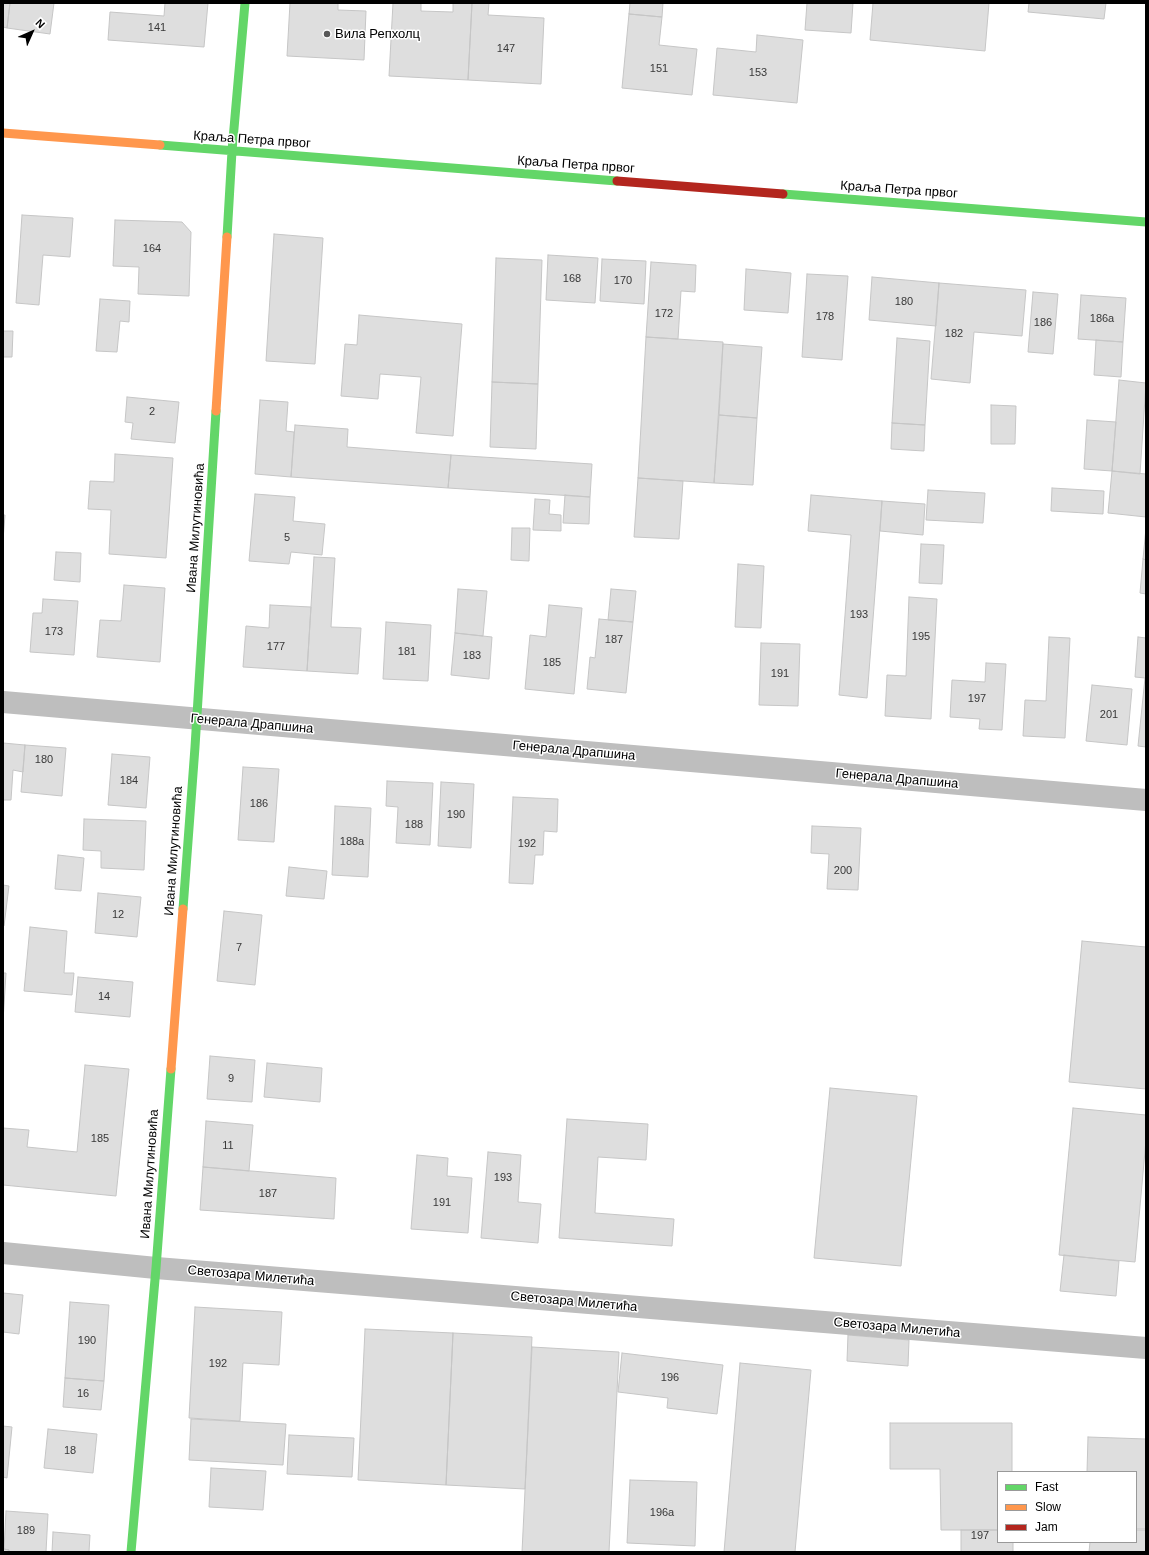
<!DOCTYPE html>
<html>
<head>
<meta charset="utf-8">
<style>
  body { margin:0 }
  #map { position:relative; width:1149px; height:1555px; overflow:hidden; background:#fff; font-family:Helvetica,sans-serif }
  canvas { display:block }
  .frame { position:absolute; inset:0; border:4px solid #000; pointer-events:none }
  .legend { position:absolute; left:997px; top:1471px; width:140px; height:72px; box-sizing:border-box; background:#fff; border:1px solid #999; margin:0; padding:5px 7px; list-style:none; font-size:12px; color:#000 }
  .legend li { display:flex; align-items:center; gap:8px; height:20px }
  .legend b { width:20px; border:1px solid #999 }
  .north { position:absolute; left:12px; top:12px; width:40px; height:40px; -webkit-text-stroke:3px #fff; paint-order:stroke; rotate:45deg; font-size:11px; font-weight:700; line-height:16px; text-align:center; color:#000 }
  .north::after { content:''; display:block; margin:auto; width:14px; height:18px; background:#000; clip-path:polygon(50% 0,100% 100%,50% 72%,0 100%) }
</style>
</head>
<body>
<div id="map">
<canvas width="1149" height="1555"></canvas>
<div class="frame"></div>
<ul class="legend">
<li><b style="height:5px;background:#63d668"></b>Fast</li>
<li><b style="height:5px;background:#ff974d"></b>Slow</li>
<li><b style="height:5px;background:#b3261e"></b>Jam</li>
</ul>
<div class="north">N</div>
</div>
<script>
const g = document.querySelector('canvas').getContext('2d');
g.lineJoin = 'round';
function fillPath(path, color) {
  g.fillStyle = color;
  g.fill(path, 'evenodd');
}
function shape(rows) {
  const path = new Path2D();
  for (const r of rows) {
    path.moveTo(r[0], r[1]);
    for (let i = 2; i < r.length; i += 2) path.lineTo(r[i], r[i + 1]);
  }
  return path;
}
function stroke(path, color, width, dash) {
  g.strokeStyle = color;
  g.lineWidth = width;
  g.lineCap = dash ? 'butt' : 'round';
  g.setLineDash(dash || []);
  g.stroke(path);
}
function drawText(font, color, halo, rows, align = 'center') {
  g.font = font + ' Helvetica,sans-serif';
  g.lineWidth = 3;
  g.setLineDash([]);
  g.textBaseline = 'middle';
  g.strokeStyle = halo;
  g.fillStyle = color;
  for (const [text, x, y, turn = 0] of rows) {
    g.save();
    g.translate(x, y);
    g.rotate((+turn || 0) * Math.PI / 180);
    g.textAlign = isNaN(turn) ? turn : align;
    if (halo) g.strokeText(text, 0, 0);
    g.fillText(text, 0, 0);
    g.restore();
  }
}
const building = shape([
  [3,3,10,3,7,28,3,27,3,3],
  [10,3,54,3,50,34,7,28,10,3],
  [165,3,208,3,204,47,108,40,110,12,164,16,165,3],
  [290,3,338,3,338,10,366,11,364,60,287,56,290,3],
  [393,3,421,3,421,11,453,12,453,3,472,3,468,80,389,76,393,3],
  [472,3,489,3,488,15,544,18,541,84,468,80,472,3],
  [630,3,663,3,662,17,629,14,630,3],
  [807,3,853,3,851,33,805,30,807,3],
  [873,3,989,3,985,51,870,40,873,3],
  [1029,3,1106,3,1104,19,1028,12,1029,3],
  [629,14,662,17,659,45,697,49,692,95,622,88,629,14],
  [757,35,803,40,797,103,713,95,717,48,756,52,757,35],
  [22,215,73,218,70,257,43,255,39,305,16,303,22,215],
  [115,220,182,222,191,232,189,296,138,294,139,267,113,266,115,220],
  [274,234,323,238,315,364,266,361,274,234],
  [548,255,598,258,595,303,546,300,548,255],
  [496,258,542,260,538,384,492,382,496,258],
  [602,259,646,261,644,304,600,301,602,259],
  [651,262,696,265,695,292,681,291,678,339,646,337,651,262],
  [746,269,791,273,788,313,744,310,746,269],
  [807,274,848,276,842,360,802,357,807,274],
  [872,277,939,283,936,326,869,320,872,277],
  [939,283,1026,290,1022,336,974,332,970,383,931,379,939,283],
  [1033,292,1058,294,1053,354,1028,352,1033,292],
  [1081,295,1126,298,1123,342,1078,339,1081,295],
  [100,299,130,301,129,322,120,321,117,352,96,351,100,299],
  [359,315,462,324,453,436,416,433,421,377,380,374,378,399,341,396,345,344,357,345,359,315],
  [3,331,13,331,12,357,3,357,3,331],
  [646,337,723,342,714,483,638,478,646,337],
  [897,338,930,341,925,425,892,423,897,338],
  [1096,340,1123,342,1121,377,1094,375,1096,340],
  [723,344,762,347,757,418,719,415,723,344],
  [1119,380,1146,383,1140,474,1112,471,1119,380],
  [492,382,538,384,536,449,490,447,492,382],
  [127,397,179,402,175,443,131,439,133,423,125,422,127,397],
  [260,400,288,402,286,431,294,432,291,477,255,474,260,400],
  [991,405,1016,406,1015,444,991,444,991,405],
  [719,415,757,418,753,485,714,483,719,415],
  [1087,420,1116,422,1112,471,1084,469,1087,420],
  [892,423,925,425,924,451,891,449,892,423],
  [295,425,348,429,347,447,451,455,448,488,291,477,295,425],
  [115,454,173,458,166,558,109,554,111,510,88,509,90,481,114,482,115,454],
  [451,455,592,464,590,497,448,488,451,455],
  [1112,471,1146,474,1146,517,1108,513,1112,471],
  [638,478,683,481,679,539,634,537,638,478],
  [1052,488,1104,491,1103,514,1051,511,1052,488],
  [928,490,985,493,983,523,926,520,928,490],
  [255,494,295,497,293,521,325,524,322,555,291,552,289,564,249,561,255,494],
  [565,495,590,497,589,524,563,523,565,495],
  [811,495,882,501,867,698,839,695,851,535,808,531,811,495],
  [535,499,550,500,549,514,561,515,561,531,533,530,535,499],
  [882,501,925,504,923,535,880,531,882,501],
  [3,515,5,515,3,540,3,515],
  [512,528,530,528,529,561,511,560,512,528],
  [1146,528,1146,560,1143,559,1146,528],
  [921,544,944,545,942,584,919,583,921,544],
  [56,552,81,553,80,582,54,580,56,552],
  [314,557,335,558,331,627,361,628,358,674,307,671,314,557],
  [1143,559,1146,560,1146,594,1140,593,1143,559],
  [738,564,764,566,761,628,735,627,738,564],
  [124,585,165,588,160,662,97,657,100,620,121,621,124,585],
  [458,589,487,591,483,636,455,633,458,589],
  [611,589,636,591,633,622,608,620,611,589],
  [909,597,937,599,931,719,885,716,887,675,906,676,909,597],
  [43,599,78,601,74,655,30,652,33,613,42,613,43,599],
  [270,605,311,607,307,671,243,667,246,626,269,628,270,605],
  [549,605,582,608,574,694,525,689,530,635,546,637,549,605],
  [599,619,633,622,626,693,587,689,590,657,595,658,599,619],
  [386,622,431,625,428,681,383,679,386,622],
  [455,633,492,637,489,679,451,675,455,633],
  [1049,637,1070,638,1065,738,1023,736,1025,700,1046,701,1049,637],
  [1138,637,1146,638,1146,747,1138,746,1145,678,1135,677,1138,637],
  [761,643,800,644,798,706,759,705,761,643],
  [986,663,1006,664,1002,730,979,729,980,719,950,717,952,680,985,682,986,663],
  [1092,685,1132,689,1127,745,1086,741,1092,685],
  [3,743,25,745,23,772,13,770,11,800,3,800,3,743],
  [25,745,66,748,62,796,21,792,25,745],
  [112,754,150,757,146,808,108,805,112,754],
  [243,767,279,769,274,842,238,840,243,767],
  [387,781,433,783,430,845,396,843,398,807,386,806,387,781],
  [441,782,474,784,471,848,438,846,441,782],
  [513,797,558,799,557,832,544,831,543,855,535,855,533,884,509,883,513,797],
  [335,806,371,808,368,877,332,875,335,806],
  [84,819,146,821,144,870,101,868,101,851,83,850,84,819],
  [812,826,861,828,858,890,827,889,829,854,811,853,812,826],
  [58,855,84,858,81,891,55,889,58,855],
  [289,867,327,871,324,899,286,896,289,867],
  [3,885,9,886,4,926,3,926,3,885],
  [98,893,141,897,137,937,95,933,98,893],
  [224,911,262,915,255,985,217,981,224,911],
  [30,927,67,931,64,973,74,973,72,995,24,991,30,927],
  [1082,941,1146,947,1146,1089,1069,1082,1082,941],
  [3,973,6,973,3,1021,3,973],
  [78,977,133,982,130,1017,75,1012,78,977],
  [210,1056,255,1060,252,1102,207,1099,210,1056],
  [267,1063,322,1068,320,1102,264,1097,267,1063],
  [85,1065,129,1069,116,1196,3,1185,3,1128,29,1130,27,1147,77,1152,85,1065],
  [830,1088,917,1096,901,1266,814,1258,830,1088],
  [1073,1108,1146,1115,1146,1140,1135,1262,1059,1255,1073,1108],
  [567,1119,648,1124,646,1160,598,1157,595,1213,674,1219,672,1246,559,1238,567,1119],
  [206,1121,253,1125,249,1171,203,1167,206,1121],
  [488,1152,521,1155,518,1202,541,1204,538,1243,481,1238,488,1152],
  [417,1155,448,1158,447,1176,472,1178,468,1233,411,1229,417,1155],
  [203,1167,336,1178,334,1219,200,1210,203,1167],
  [1064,1255,1119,1261,1116,1296,1060,1291,1064,1255],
  [3,1293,23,1295,19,1334,3,1332,3,1293],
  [70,1302,109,1305,104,1381,65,1378,70,1302],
  [195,1307,282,1312,279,1365,243,1363,240,1421,189,1418,195,1307],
  [365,1329,453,1333,446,1485,358,1480,365,1329],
  [453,1333,532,1337,525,1489,446,1485,453,1333],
  [848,1335,909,1340,908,1366,847,1361,848,1335],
  [532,1347,619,1352,609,1552,522,1552,532,1347],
  [622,1353,723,1365,717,1414,667,1408,668,1398,618,1392,622,1353],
  [740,1363,811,1370,795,1552,724,1552,740,1363],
  [65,1378,104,1381,101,1410,63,1407,65,1378],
  [191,1419,286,1424,283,1465,189,1460,191,1419],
  [890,1423,1012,1423,1012,1472,998,1472,998,1530,941,1530,940,1469,890,1469,890,1423],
  [3,1426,12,1427,7,1478,3,1477,3,1426],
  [48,1429,97,1434,93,1473,44,1468,48,1429],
  [289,1435,354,1438,352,1477,287,1474,289,1435],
  [1088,1437,1146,1439,1146,1529,1136,1529,1136,1472,1087,1472,1088,1437],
  [211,1468,266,1471,263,1510,209,1507,211,1468],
  [630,1480,697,1482,695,1546,627,1543,630,1480],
  [6,1511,48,1514,46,1552,9,1552,9,1550,4,1549,6,1511],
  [961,1530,998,1530,998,1542,1013,1542,1013,1552,961,1552,961,1530],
  [1136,1530,1146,1530,1146,1552,1089,1552,1090,1542,1136,1542,1136,1530],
  [53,1532,90,1535,89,1552,52,1552,53,1532],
  [3,1549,9,1550,9,1552,3,1552,3,1549]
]);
const street = shape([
  [3,702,1146,800],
  [3,1253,156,1268,1146,1348]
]);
const fast = shape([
  [160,145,617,181],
  [783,194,1146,222],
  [227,237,232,151,245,3],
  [183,909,195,747,216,411],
  [131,1552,156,1268,171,1069]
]);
const slow = shape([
  [3,133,160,145],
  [216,411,227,237],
  [171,1069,183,909]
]);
const jam = shape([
  [617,181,783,194]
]);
const markers = [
  [327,34,4,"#595959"]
];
const numberNames = [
  ["141",157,28],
  ["147",506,49],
  ["151",659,69],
  ["153",758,73],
  ["164",152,249],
  ["168",572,279],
  ["170",623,281],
  ["180",904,302],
  ["172",664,314],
  ["178",825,317],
  ["186a",1102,319],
  ["186",1043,323],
  ["182",954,334],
  ["2",152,412],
  ["5",287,538],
  ["193",859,615],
  ["173",54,632],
  ["195",921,637],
  ["187",614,640],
  ["177",276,647],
  ["181",407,652],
  ["183",472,656],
  ["185",552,663],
  ["191",780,674],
  ["197",977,699],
  ["201",1109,715],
  ["180",44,760],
  ["184",129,781],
  ["186",259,804],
  ["190",456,815],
  ["188",414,825],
  ["188a",352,842],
  ["192",527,844],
  ["200",843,871],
  ["12",118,915],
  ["7",239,948],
  ["14",104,997],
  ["9",231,1079],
  ["185",100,1139],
  ["11",228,1146],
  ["193",503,1178],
  ["187",268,1194],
  ["191",442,1203],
  ["190",87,1341],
  ["192",218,1364],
  ["196",670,1378],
  ["16",83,1394],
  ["18",70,1451],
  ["196a",662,1513],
  ["189",26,1531],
  ["197",980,1536]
];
const poiNames = [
  ["Вила Репхолц",335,34]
];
const streetNames = [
  ["Краља Петра првог",252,140,4],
  ["Краља Петра првог",576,165,4],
  ["Краља Петра првог",899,190,4],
  ["Ивана Милутиновића",196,528,-86],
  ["Генерала Драпшина",252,724,5],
  ["Генерала Драпшина",574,751,5],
  ["Генерала Драпшина",897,779,5],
  ["Ивана Милутиновића",174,851,-86],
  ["Ивана Милутиновића",150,1174,-86],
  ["Светозара Милетића",251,1276,5],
  ["Светозара Милетића",574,1302,5],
  ["Светозара Милетића",897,1328,5]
];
fillPath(building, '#dedede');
stroke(building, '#c6c6c6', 1);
stroke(street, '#bebebe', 22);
stroke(fast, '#63d668', 9);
stroke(slow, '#ff974d', 9);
stroke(jam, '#b3261e', 9);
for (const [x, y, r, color] of markers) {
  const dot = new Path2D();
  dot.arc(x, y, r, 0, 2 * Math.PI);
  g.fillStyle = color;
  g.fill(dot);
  stroke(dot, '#fff', 1.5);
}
drawText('11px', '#383838', null, numberNames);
drawText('13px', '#000', '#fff', poiNames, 'left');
drawText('13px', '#000', '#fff', streetNames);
</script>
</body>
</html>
